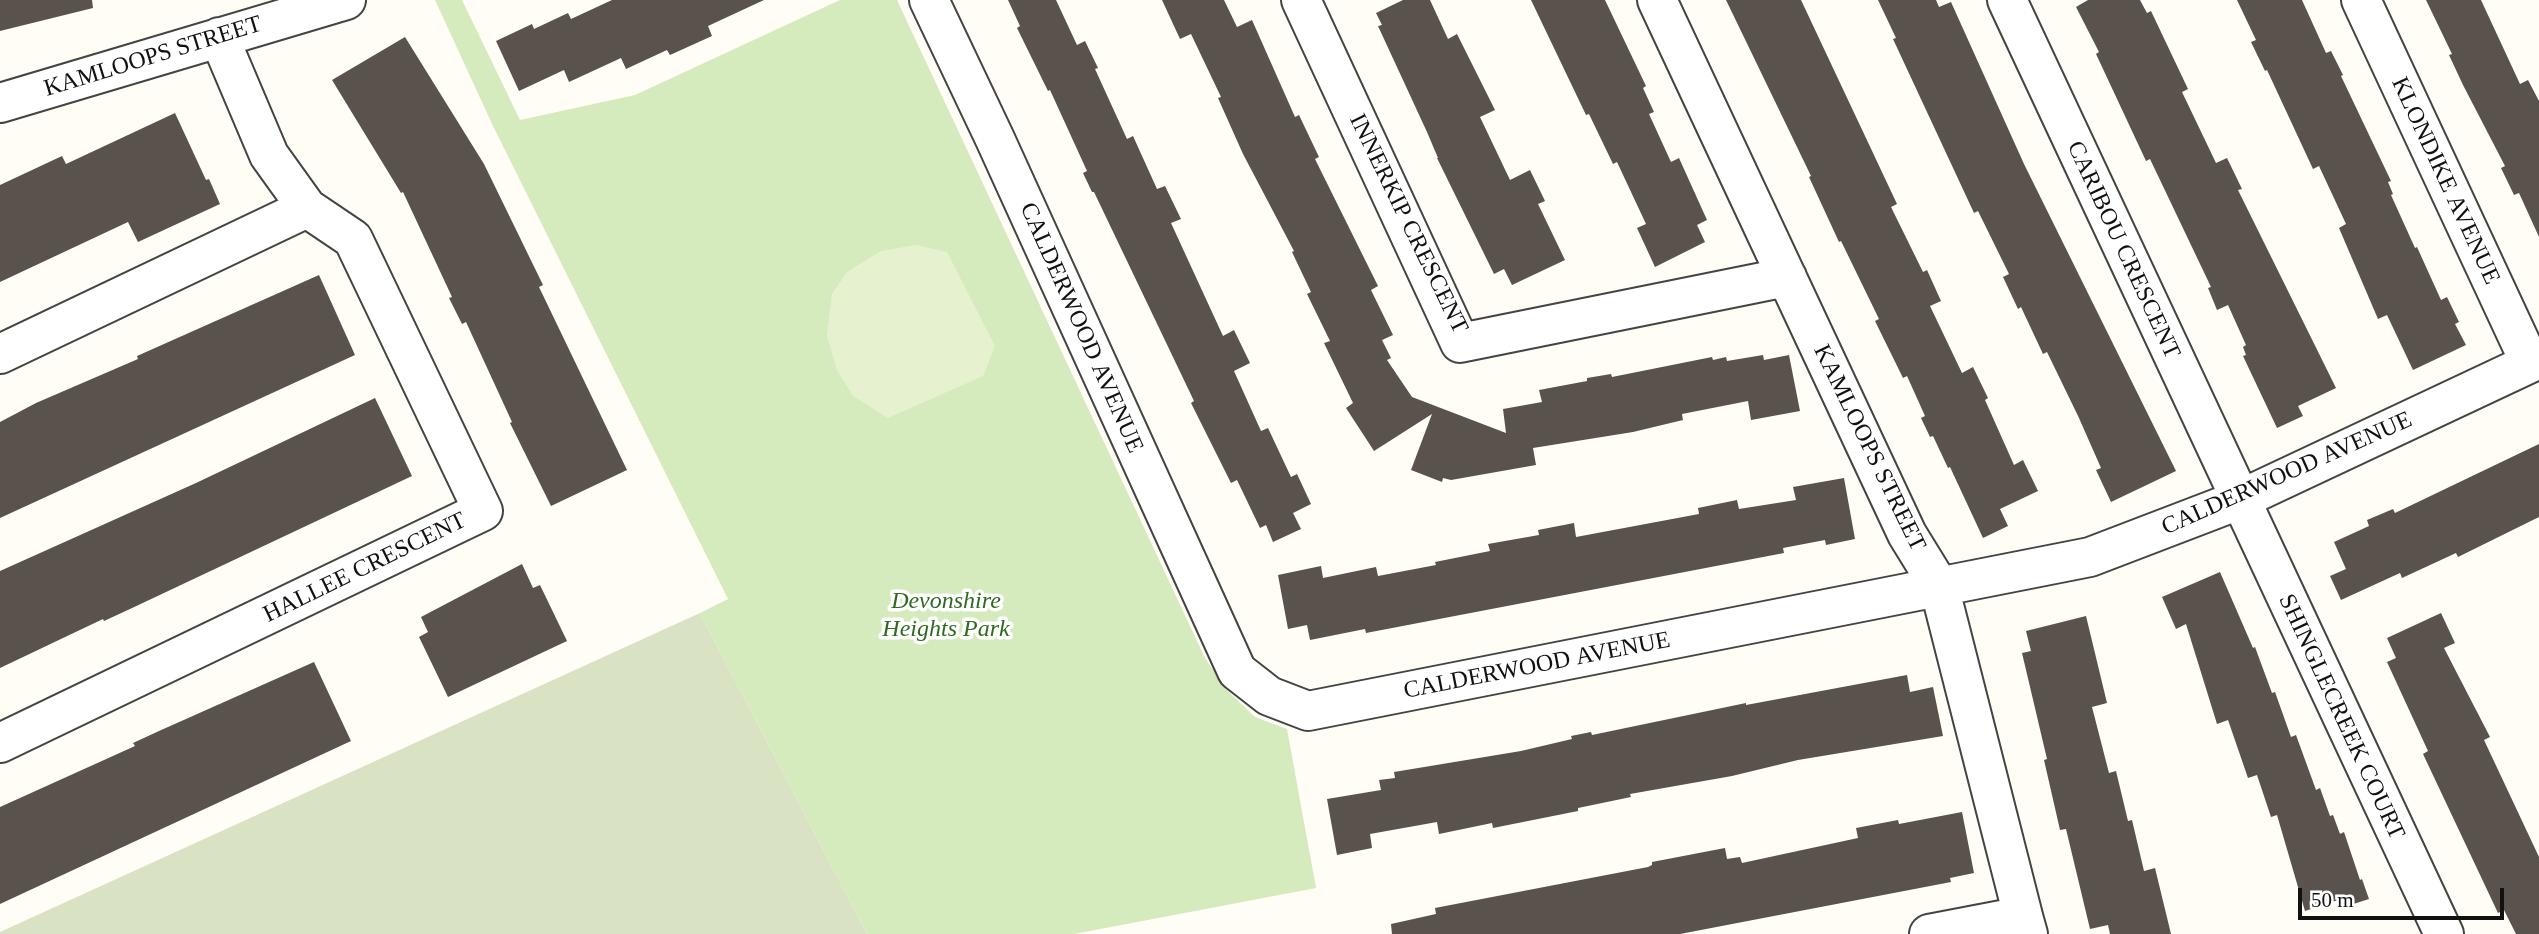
<!DOCTYPE html>
<html>
<head>
<meta charset="utf-8">
<style>
  body { margin:0 }
  #map { position:relative; width:2539px; height:934px; overflow:hidden; background:#fffdf5; font-family:Georgia,serif }
  canvas { display:block }
  .scale { position:absolute; left:2298px; top:888px; width:206px; height:32px; box-sizing:border-box; border:4px solid #111; border-top:0; padding-left:9px; font-size:21px; line-height:24px; white-space:nowrap; color:#111; -webkit-text-stroke:5px #fff; paint-order:stroke }
</style>
</head>
<body>
<div id="map">
<canvas width="2539" height="934"></canvas>
<div class="scale">50 m</div>
</div>
<script>
const g = document.querySelector('canvas').getContext('2d');
g.lineJoin = 'round';
function fillPath(path, color) {
  g.fillStyle = color;
  g.fill(path, 'evenodd');
}
function shape(rows) {
  const path = new Path2D();
  for (const r of rows) {
    path.moveTo(r[0], r[1]);
    for (let i = 2; i < r.length; i += 2) path.lineTo(r[i], r[i + 1]);
  }
  return path;
}
function stroke(path, color, width, dash) {
  g.strokeStyle = color;
  g.lineWidth = width;
  g.lineCap = dash ? 'butt' : 'round';
  g.setLineDash(dash || []);
  g.stroke(path);
}
function drawText(font, color, halo, rows, align = 'center') {
  g.font = font + ' Georgia,serif';
  g.lineWidth = 7;
  g.setLineDash([]);
  g.textBaseline = 'middle';
  g.strokeStyle = halo;
  g.fillStyle = color;
  for (const [text, x, y, turn = 0] of rows) {
    g.save();
    g.translate(x, y);
    g.rotate((+turn || 0) * Math.PI / 180);
    g.textAlign = isNaN(turn) ? turn : align;
    if (halo) g.strokeText(text, 0, 0);
    g.fillText(text, 0, 0);
    g.restore();
  }
}
const green = shape([
  [435,0,462,0,520,120,635,95,840,0,897,0,1205,658,1226,689,1255,717,1287,729,1316,888,1074,934,867,934,700,613,728,599,493,126]
]);
const cemetery = shape([
  [700,613,867,934,0,934,0,932]
]);
const pitch = shape([
  [916,245,947,252,995,346,983,376,888,418,853,396,837,370,827,336,832,294,847,272,881,251]
]);
const building = shape([
  [0,0,92,0,93,8,0,31],
  [612,0,764,0,708,26,712,36,670,55,667,50,626,69,621,58,569,82,564,70,519,91,496,41,532,24,534,29,568,13,571,19],
  [1008,0,1056,0,1077,45,1085,41,1098,68,1095,69,1127,139,1133,136,1157,189,1165,186,1181,219,1171,223,1223,336,1234,330,1250,363,1234,371,1261,431,1268,428,1291,477,1297,474,1311,504,1293,513,1301,529,1273,542,1266,525,1260,528,1237,480,1231,483,1191,403,1194,401,1094,192,1092,192,1083,173,1087,171,1050,90,1048,91,1017,28,1020,26],
  [1162,0,1224,0,1237,27,1252,20,1295,117,1299,115,1319,157,1315,159,1378,286,1371,290,1393,335,1382,340,1391,358,1387,360,1412,397,1506,433,1503,409,1542,402,1539,390,1587,381,1587,378,1611,374,1612,377,1712,357,1713,360,1726,357,1727,361,1763,355,1764,360,1789,355,1800,411,1751,420,1748,401,1682,414,1683,420,1633,432,1533,448,1536,465,1451,480,1443,478,1442,482,1411,470,1432,414,1374,451,1346,408,1353,403,1324,343,1330,341,1307,294,1311,292,1292,252,1294,251,1243,154,1218,98,1221,97,1191,34,1180,39],
  [1403,0,1430,0,1448,39,1457,34,1495,110,1480,117,1510,180,1530,170,1545,201,1538,204,1565,260,1512,285,1504,269,1494,274,1437,158,1438,158,1427,132,1378,26,1382,25,1376,13],
  [1531,0,1605,0,1646,86,1643,88,1654,112,1649,114,1671,162,1679,158,1707,220,1697,225,1705,242,1655,267,1637,228,1646,224,1617,162,1613,164,1589,114,1586,115],
  [1726,0,1801,0,1897,204,1891,207,1923,272,1927,270,1941,301,1930,306,1962,373,1973,367,1988,398,1985,400,2014,465,2023,460,2038,491,2000,509,2008,526,1983,538,1950,467,1948,468,1933,436,1930,437,1921,418,1925,416,1907,376,1903,378,1875,321,1879,319,1841,241,1839,242,1809,177,1811,176],
  [1878,0,1936,0,1939,7,1951,2,2024,164,2176,471,2111,502,2096,470,2101,468,2079,418,2047,352,2043,354,2021,307,2018,309,2003,277,2009,274,1978,211,1974,213,1893,39,1896,38],
  [2088,0,2140,0,2147,13,2151,11,2188,89,2182,92,2216,163,2227,158,2242,189,2238,190,2336,388,2298,406,2303,416,2277,428,2243,356,2246,355,2243,347,2246,345,2228,305,2217,310,2208,288,2211,287,2150,159,2146,161,2096,54,2099,52,2076,7],
  [2237,0,2302,0,2326,53,2331,51,2343,75,2341,76,2391,181,2388,182,2393,194,2391,195,2415,248,2417,247,2441,300,2447,297,2459,322,2455,324,2466,345,2413,370,2387,315,2378,319,2339,228,2346,224,2319,166,2313,169,2267,70,2265,71,2251,42,2256,40],
  [2426,0,2481,0,2520,84,2528,80,2539,101,2539,237,2519,193,2514,195,2501,168,2505,166,2463,85,2449,55,2452,54],
  [405,37,484,164,543,285,539,287,627,470,551,506,510,423,512,422,466,322,462,324,449,298,452,297,403,192,401,193,332,80],
  [175,113,206,180,209,179,220,204,138,242,128,222,0,282,0,185,62,156,66,164],
  [319,275,355,355,0,518,0,422,36,403,138,359,137,356],
  [375,398,412,476,130,609,104,621,103,619,0,668,0,571,196,483],
  [2539,444,2539,517,2458,557,2456,553,2402,578,2400,573,2341,600,2330,576,2346,569,2334,542,2369,526,2367,520,2393,509,2395,513],
  [1844,478,1855,539,1826,545,1825,540,1783,548,1784,553,1366,633,1365,629,1310,640,1307,625,1288,629,1278,575,1321,566,1323,578,1376,567,1378,576,1436,565,1435,562,1490,551,1488,544,1539,535,1538,530,1574,523,1576,537,1699,514,1698,508,1737,500,1739,509,1796,500,1793,487],
  [522,564,533,588,540,585,567,641,448,697,419,637,428,632,421,617],
  [2220,572,2253,648,2255,647,2272,693,2275,692,2291,737,2296,735,2316,790,2320,788,2330,816,2333,815,2340,834,2344,832,2360,880,2362,879,2369,899,2344,907,2341,899,2305,911,2277,815,2271,817,2257,775,2248,778,2228,720,2217,724,2186,624,2176,629,2162,597],
  [2441,613,2455,643,2444,648,2490,737,2484,740,2539,857,2539,934,2516,934,2504,910,2498,913,2423,754,2428,751,2387,662,2396,658,2387,638],
  [2086,616,2107,703,2092,707,2109,773,2116,771,2128,821,2132,820,2144,871,2155,868,2171,934,2110,934,2108,925,2090,929,2066,829,2060,830,2044,760,2047,759,2022,653,2031,651,2026,631],
  [314,662,351,741,0,904,0,807,135,746,133,743,159,731],
  [1907,675,1910,692,1933,687,1943,736,1798,760,1732,776,1630,794,1631,797,1578,808,1578,811,1493,828,1492,823,1439,834,1437,822,1370,834,1372,848,1337,855,1327,799,1381,790,1379,780,1395,778,1394,772,1521,751,1572,739,1571,736,1591,732,1592,735,1746,703,1746,705],
  [1962,812,1974,873,1950,878,1951,882,1680,934,1392,934,1391,924,1436,914,1435,908,1648,867,1652,865,1652,862,1725,848,1727,859,1740,857,1742,863,1858,838,1856,828,1898,820,1899,824]
]);
const minor = shape([
  [929,0,995,139,1237,671,1269,696,1308,711,2090,557,2239,500,2539,359],
  [1301,0,1460,343,1787,277],
  [1657,0,1907,534,1939,586,2023,916],
  [2007,0,2444,934],
  [2361,0,2530,363],
  [0,103,346,0],
  [0,354,307,208],
  [0,743,483,511,353,239,307,208,269,155,219,37],
  [1929,934,2023,916,2028,934]
]);
const streetNames = [
  ["KAMLOOPS STREET",153,57,-17],
  ["KLONDIKE AVENUE",2445,181,65],
  ["INNERKIP CRESCENT",1408,224,64],
  ["CARIBOU CRESCENT",2123,250,65],
  ["CALDERWOOD AVENUE",1081,328,66],
  ["KAMLOOPS STREET",1869,448,64],
  ["CALDERWOOD AVENUE",2287,474,-24],
  ["HALLEE CRESCENT",365,568,-26],
  ["CALDERWOOD AVENUE",1537,666,-11],
  ["SHINGLECREEK COURT",2341,717,65]
];
const parkNames = [
  ["Devonshire",946,602],
  ["Heights Park",946,630]
];
fillPath(green, '#d5ebbd');
fillPath(cemetery, '#d9e3c4');
fillPath(pitch, '#e6f2cf');
fillPath(building, '#5a524d');
stroke(minor, '#444', 42);
stroke(minor, '#fff', 38);
drawText('24px', '#111', '#fff', streetNames);
drawText('italic 24px', '#2f6b1f', '#fff', parkNames);
</script>
</body>
</html>
